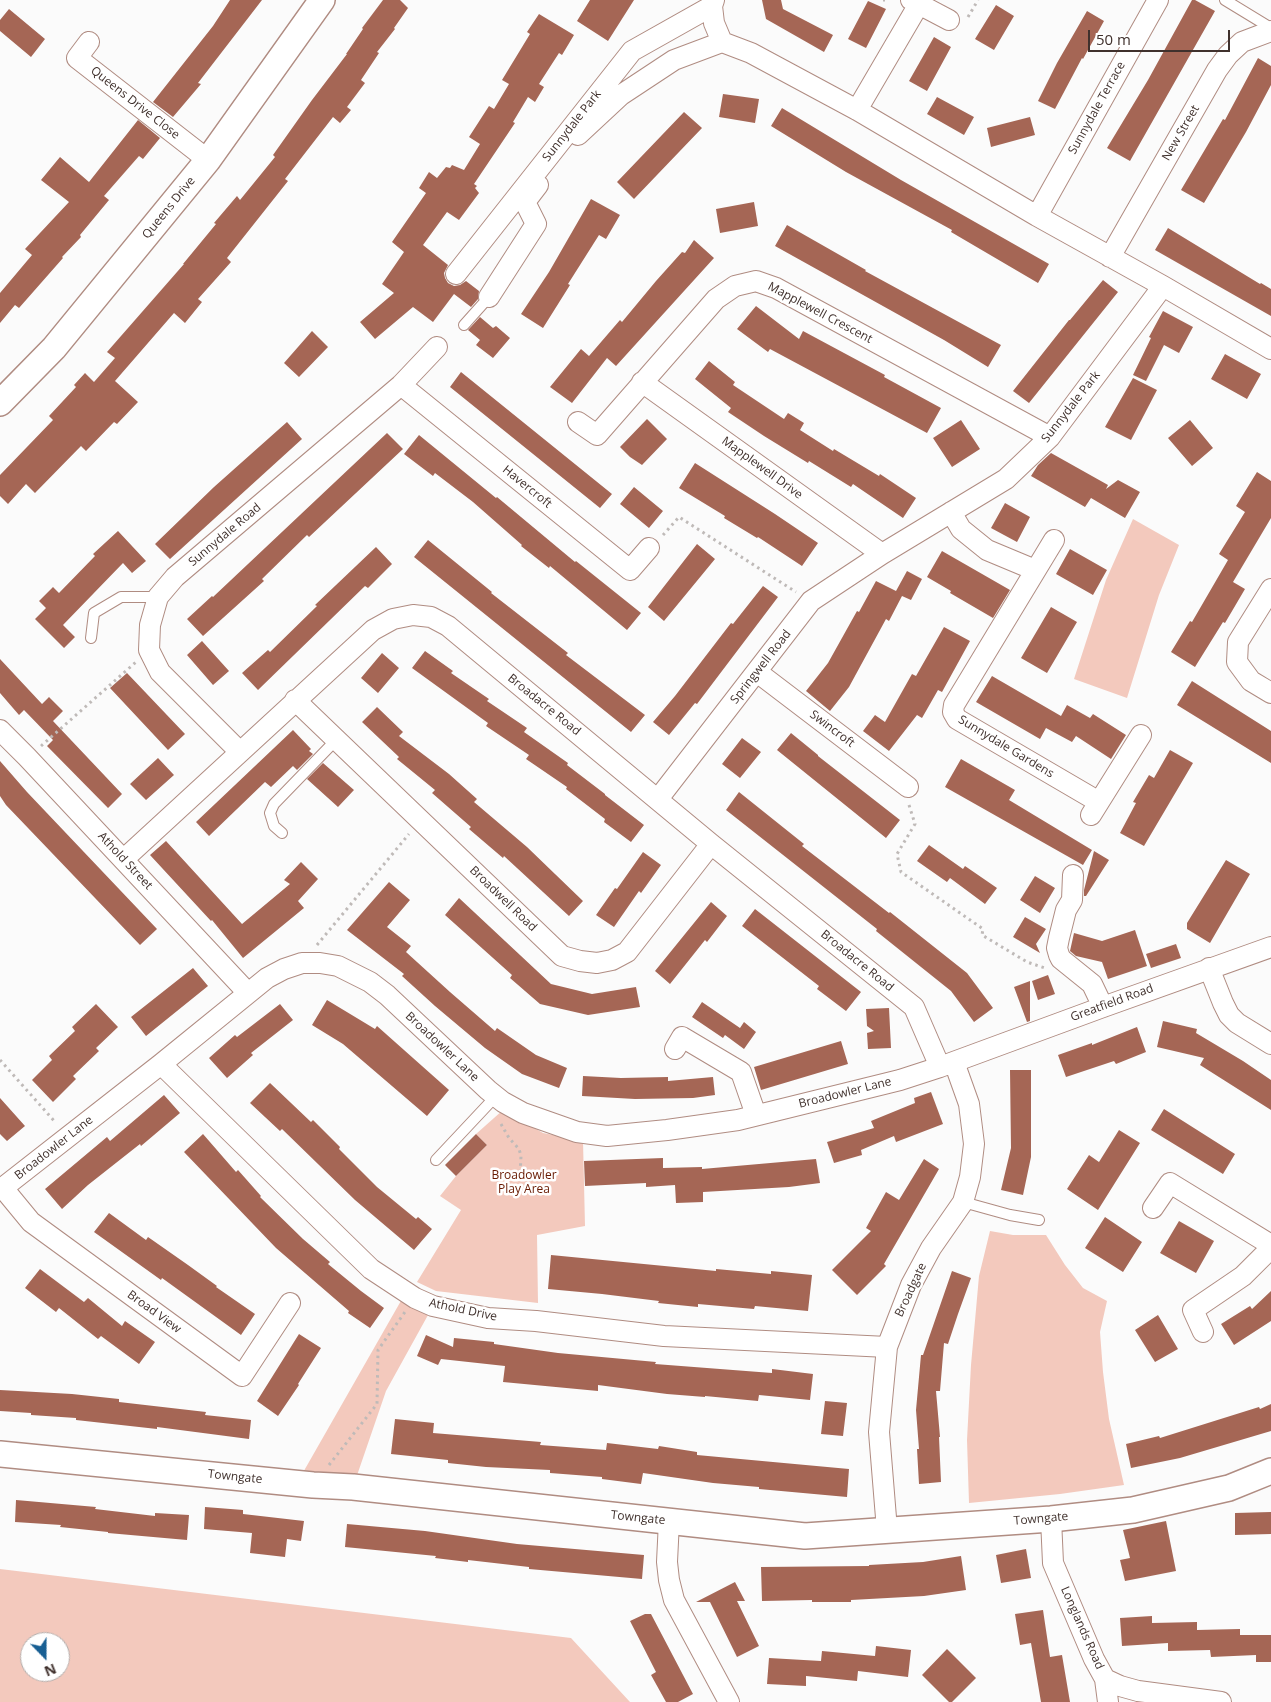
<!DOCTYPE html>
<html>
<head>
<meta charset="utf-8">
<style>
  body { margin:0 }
  #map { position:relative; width:1271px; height:1702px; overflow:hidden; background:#fbfbfb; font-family:"Open Sans",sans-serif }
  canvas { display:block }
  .north { position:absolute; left:20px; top:1632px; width:50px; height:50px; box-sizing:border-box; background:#fff; border:1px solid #b3adab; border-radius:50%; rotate:158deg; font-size:14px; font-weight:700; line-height:20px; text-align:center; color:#40312d }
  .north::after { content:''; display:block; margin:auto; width:18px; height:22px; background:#185f93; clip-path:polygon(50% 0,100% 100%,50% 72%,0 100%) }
  .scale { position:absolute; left:1088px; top:30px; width:142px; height:22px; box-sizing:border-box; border:2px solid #40312d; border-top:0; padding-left:6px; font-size:15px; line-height:18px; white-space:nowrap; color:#40312d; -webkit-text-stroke:4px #fff; paint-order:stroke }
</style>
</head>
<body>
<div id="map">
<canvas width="1271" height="1702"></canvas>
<div class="north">N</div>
<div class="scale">50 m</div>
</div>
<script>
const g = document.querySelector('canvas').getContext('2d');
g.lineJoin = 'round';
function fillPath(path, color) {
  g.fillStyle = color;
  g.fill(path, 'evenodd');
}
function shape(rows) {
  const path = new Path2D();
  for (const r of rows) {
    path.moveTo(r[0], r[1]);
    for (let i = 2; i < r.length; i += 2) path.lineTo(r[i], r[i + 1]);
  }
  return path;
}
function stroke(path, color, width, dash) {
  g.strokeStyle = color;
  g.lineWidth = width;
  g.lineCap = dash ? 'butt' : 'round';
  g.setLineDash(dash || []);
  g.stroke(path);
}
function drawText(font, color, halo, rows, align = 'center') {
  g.font = font + ' "Open Sans",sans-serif';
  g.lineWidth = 5;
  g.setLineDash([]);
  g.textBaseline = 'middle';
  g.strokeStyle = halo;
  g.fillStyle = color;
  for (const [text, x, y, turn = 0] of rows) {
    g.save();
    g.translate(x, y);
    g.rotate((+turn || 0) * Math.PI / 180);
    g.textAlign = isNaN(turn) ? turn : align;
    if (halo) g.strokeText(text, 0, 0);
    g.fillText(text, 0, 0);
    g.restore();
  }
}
const green = shape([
  [1133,519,1179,545,1159,595,1127,698,1074,679,1106,580],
  [503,1110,543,1133,583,1141,585,1226,537,1235,538,1303,436,1291,417,1282,461,1210,440,1196,456,1176,487,1145,476,1134],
  [990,1231,1013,1235,1046,1235,1065,1265,1083,1288,1107,1301,1100,1332,1103,1372,1109,1419,1124,1485,1060,1494,969,1503,967,1440,971,1365,979,1276],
  [406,1292,433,1306,386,1391,353,1487,297,1483],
  [0,1569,571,1638,630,1702,0,1702],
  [30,1642,60,1642,60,1672,30,1672]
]);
const building = shape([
  [230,0,262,0,198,83,201,84,173,117,153,102,213,26],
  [383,0,400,0,408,8,394,28,395,29,377,52,379,53,361,80,365,83,347,107,351,110,340,123,333,117,285,179,288,181,227,258,231,262,198,299,202,302,185,323,174,313,115,381,138,402,117,424,114,422,86,451,81,446,35,493,26,484,8,504,0,496,0,475,53,420,49,416,76,387,74,385,85,373,94,382,115,358,107,352,184,264,183,264,216,224,214,223,237,196,240,200,275,157,273,155,312,100,347,54,346,54,363,29,362,28],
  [590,0,634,0,608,41,577,21],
  [762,0,781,0,783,9,833,35,824,52,766,19],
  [1192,0,1195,0,1215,11,1130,161,1107,148,1148,80],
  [868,1,886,9,866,48,848,39],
  [996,5,1014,16,994,50,975,39],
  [9,9,45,39,31,57,0,31,0,20],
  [1087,11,1104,21,1083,59,1082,58,1055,109,1038,101,1057,63],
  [539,14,574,35,562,55,559,53,539,84,544,87,535,102,528,97,513,122,515,123,474,184,477,186,475,188,479,193,459,220,447,212,423,245,448,265,444,273,445,278,448,283,454,286,460,285,466,281,479,291,478,299,471,307,454,294,433,322,413,307,375,339,360,322,394,293,382,284,404,252,392,242,426,193,419,188,429,172,437,178,446,167,450,168,452,165,464,170,480,144,469,137,489,106,494,109,509,84,502,80,530,34,527,32],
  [934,37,951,47,927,91,909,81],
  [1258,58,1271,66,1271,85,1246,132,1204,203,1181,190,1223,119,1225,120],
  [723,94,759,99,755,123,719,117],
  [937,97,974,117,964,135,927,114],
  [782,108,901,180,1049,264,1038,283,951,232,952,230,846,172,771,126],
  [684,112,702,128,634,199,617,182],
  [1030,117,1035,135,991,147,987,128],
  [138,120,160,138,143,159,139,156,104,196,109,200,80,235,81,237,62,257,63,258,19,308,15,305,0,323,0,293,32,255,25,249,69,202,41,180,60,157,89,182],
  [591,199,620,215,606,239,599,235,568,284,570,285,543,328,521,314,549,272],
  [754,202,758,226,720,233,716,209],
  [787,225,866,270,865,271,1001,345,988,367,944,340,775,246],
  [1168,228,1260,284,1261,283,1271,289,1271,316,1155,250],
  [694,240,714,258,616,366,607,358,572,403,550,387,581,349,589,356,620,320,622,322,656,281,682,252,685,253],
  [1103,280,1118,292,1029,403,1013,391,1069,320,1070,320],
  [756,306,799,339,803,331,885,375,884,377,941,408,927,433,770,349,768,352,737,329],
  [1163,311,1193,327,1179,353,1164,345,1146,381,1133,375,1151,338,1149,337],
  [480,317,493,328,496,326,510,338,493,358,476,345,480,340,468,330],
  [312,331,328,347,299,377,284,363],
  [1225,354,1261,374,1247,399,1211,379],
  [709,361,735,382,733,385,784,419,788,413,804,423,800,430,833,451,834,449,879,476,880,474,916,498,903,518,853,484,851,487,809,461,808,463,764,436,728,412,731,408,695,379],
  [461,372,612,494,600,508,450,387],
  [1133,378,1157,390,1131,440,1105,427],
  [647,419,667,439,642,465,630,457,620,447],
  [961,420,980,449,952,467,933,438],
  [1190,420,1213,448,1192,466,1168,438],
  [287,422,302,439,170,559,155,544,214,487],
  [387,433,403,449,309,537,307,535,262,579,264,581,203,636,187,619,212,596,213,597],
  [419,435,496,498,497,497,575,562,576,561,641,613,627,630,550,566,549,568,521,546,522,545,473,502,435,473,433,476,404,454],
  [1051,453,1108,485,1106,489,1118,480,1140,492,1125,518,1091,498,1085,507,1031,476,1038,465],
  [695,463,775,514,818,543,802,566,758,537,757,538,724,518,725,516,679,488],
  [1257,472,1271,481,1271,518,1233,582,1245,589,1225,623,1223,622,1195,667,1171,652,1190,621,1192,622,1228,560,1219,554,1245,512,1236,506],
  [634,487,663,511,649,528,620,504],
  [1005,503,1030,517,1017,542,991,528],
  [118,531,146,561,132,573,123,563,63,625,75,637,64,648,35,619,46,608,39,601,53,587,59,593,95,556,93,554],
  [428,540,492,592,491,593,568,653,566,655,645,715,631,732,414,557],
  [697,544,715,559,664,621,648,607],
  [376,547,392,564,368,588,365,586,258,690,242,673,268,650,270,652,317,606,315,605],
  [1070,549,1107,570,1093,595,1056,574],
  [942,551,1010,590,993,618,950,593,951,591,927,577],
  [907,571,922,579,911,600,902,596,889,621,886,619,849,687,830,711,806,691,828,663,857,611,859,612,876,581,896,591],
  [763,586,778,597,697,704,695,703,669,735,653,722,675,696,731,623,733,624],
  [1051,607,1077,622,1047,673,1021,658],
  [944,627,970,641,942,692,938,690,922,718,917,715,889,751,863,731,875,715,885,722,912,674,916,676],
  [202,641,229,671,213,685,187,655],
  [425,651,453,671,451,673,489,699,487,701,527,728,524,732,568,763,567,765,605,794,605,795,644,825,631,842,604,822,605,819,566,789,567,787,526,759,529,755,486,726,488,723,412,668],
  [382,653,399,668,378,693,361,678],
  [0,659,42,704,49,697,63,711,53,721,122,794,108,808,47,746,53,740,24,710,19,715,0,693],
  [127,673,185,734,168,750,110,688],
  [992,676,1061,716,1067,705,1090,718,1093,714,1126,735,1111,759,1076,736,1072,742,1046,728,1040,739,976,702],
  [1192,681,1271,731,1271,763,1177,705],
  [377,707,403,732,399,736,449,774,477,799,474,802,527,847,583,901,569,916,504,856,503,858,469,829,471,827,432,793,435,790,397,759,399,757,362,722],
  [293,730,311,749,309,751,313,754,297,770,293,766,271,787,265,782,209,836,196,822],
  [791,733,818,755,818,756,900,820,886,838,777,750],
  [742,738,761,752,740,778,722,764],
  [1170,750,1193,763,1144,846,1120,833,1136,803,1133,802,1149,775,1154,778],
  [158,758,174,775,146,800,130,784],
  [961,759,1015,790,1009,800,1092,850,1083,865,945,787],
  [0,761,27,792,157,929,140,945,6,805,0,796],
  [323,763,354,790,338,807,307,779],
  [739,792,804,844,802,846,889,913,890,912,967,973,993,1008,974,1022,951,991,876,931,877,929,726,810],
  [166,841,242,924,290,884,284,880,301,862,318,879,298,901,304,908,243,958,212,920,211,921,150,855],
  [929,845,963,869,965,866,997,888,985,904,950,878,947,882,917,861],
  [1094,851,1109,860,1086,896,1084,896,1084,890],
  [643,852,661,865,641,893,639,891,614,927,596,915,615,888,617,889],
  [1226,860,1250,874,1210,943,1187,929,1187,923],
  [1035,876,1055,888,1040,913,1020,900],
  [389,882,410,900,387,927,411,946,406,952,450,992,495,1031,497,1028,536,1055,567,1068,559,1088,522,1074,485,1048,435,1006,402,976,404,974,347,930],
  [459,898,551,984,592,994,636,987,640,1007,588,1015,540,1004,510,978,512,975,445,915],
  [711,902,727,916,707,942,705,940,670,984,655,971],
  [755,909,861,992,846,1011,817,989,819,986,742,926],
  [1025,917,1046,929,1036,944,1040,953,1013,937],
  [1135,930,1147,966,1108,979,1102,962,1076,956,1070,951,1074,933,1102,941],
  [1176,944,1181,958,1151,968,1146,954],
  [193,968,208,986,146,1036,131,1017],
  [1048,975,1055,994,1038,1000,1032,981],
  [1030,981,1030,1021,1027,1022,1014,987],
  [327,1000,375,1029,377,1026,449,1090,427,1116,343,1044,312,1025],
  [702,1002,740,1028,744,1022,756,1032,744,1049,725,1035,723,1038,692,1017],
  [96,1004,118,1027,96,1048,99,1051,73,1076,76,1079,53,1102,32,1080,52,1060,49,1056,75,1031,72,1027],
  [280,1004,293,1020,251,1053,253,1055,227,1078,209,1058,235,1035,237,1037],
  [889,1008,891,1048,868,1049,867,1033,874,1031,867,1026,866,1009],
  [1163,1021,1197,1029,1196,1033,1243,1061,1271,1080,1271,1110,1200,1065,1204,1058,1157,1047],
  [1137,1027,1146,1052,1116,1064,1114,1061,1066,1077,1058,1055,1092,1043,1092,1045],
  [841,1041,848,1064,761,1090,754,1067],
  [1010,1070,1031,1070,1031,1157,1023,1195,1001,1190,1011,1148],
  [583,1076,621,1078,668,1077,668,1081,713,1077,715,1095,693,1098,635,1099,582,1096],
  [270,1083,311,1122,313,1120,340,1147,339,1149,377,1187,416,1219,418,1217,432,1229,414,1250,355,1200,282,1129,280,1131,250,1103],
  [931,1092,943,1124,896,1142,894,1136,861,1150,862,1155,834,1163,827,1142,874,1128,871,1121,915,1103,914,1098],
  [164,1095,180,1113,141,1146,140,1144,88,1185,62,1209,45,1189,107,1137,110,1141],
  [0,1098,25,1126,7,1141,0,1134],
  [1164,1109,1235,1154,1223,1174,1151,1130],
  [1119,1130,1140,1143,1098,1210,1067,1189,1089,1155,1099,1162],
  [203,1134,236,1172,238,1170,261,1196,260,1197,303,1239,330,1262,328,1264,361,1291,384,1308,370,1328,348,1313,349,1311,276,1248,184,1152],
  [476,1134,487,1145,456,1176,445,1165],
  [663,1158,663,1168,702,1167,702,1169,816,1159,820,1183,789,1187,703,1192,703,1202,676,1203,675,1185,646,1187,646,1183,585,1186,584,1161],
  [924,1159,939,1169,884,1264,886,1266,857,1295,832,1270,871,1231,866,1228,886,1192,899,1200],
  [109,1213,146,1240,148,1237,188,1265,217,1286,216,1287,255,1314,241,1335,162,1278,161,1280,94,1232],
  [1105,1217,1142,1242,1123,1272,1085,1248],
  [1179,1221,1214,1241,1196,1273,1160,1253],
  [551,1255,716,1271,716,1269,771,1274,771,1271,812,1275,808,1311,755,1306,754,1309,698,1304,698,1307,658,1303,659,1301,602,1294,548,1289],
  [40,1269,84,1302,88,1298,122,1326,125,1321,155,1342,139,1364,101,1336,98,1339,59,1308,56,1312,25,1288],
  [952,1271,971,1278,958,1314,948,1344,944,1343,940,1391,936,1391,940,1437,939,1437,941,1482,919,1484,917,1449,919,1449,916,1410,921,1355,923,1355],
  [1271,1291,1271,1321,1234,1345,1221,1324,1250,1306,1252,1309],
  [1158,1315,1178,1349,1155,1362,1135,1330],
  [299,1334,321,1348,298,1384,299,1385,278,1416,257,1401],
  [426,1335,453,1347,454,1338,494,1342,494,1344,558,1353,656,1362,655,1364,772,1373,772,1369,813,1374,810,1400,759,1395,758,1401,705,1396,705,1397,667,1394,598,1385,598,1391,503,1382,505,1366,441,1359,438,1365,417,1356],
  [0,1390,72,1394,119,1399,119,1402,206,1412,205,1415,251,1420,249,1439,157,1427,157,1429,76,1420,76,1418,31,1415,31,1413,0,1411],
  [825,1401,847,1403,843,1436,821,1434],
  [1271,1404,1271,1431,1180,1458,1131,1468,1126,1444,1159,1436,1160,1438,1259,1407,1260,1409],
  [395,1419,434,1423,433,1433,541,1442,540,1445,606,1450,607,1443,658,1449,659,1446,697,1452,697,1455,849,1469,847,1497,759,1489,759,1487,713,1483,643,1473,641,1484,602,1479,602,1477,550,1473,550,1470,486,1467,448,1463,448,1460,391,1454],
  [16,1500,96,1507,95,1509,155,1516,155,1513,189,1515,187,1540,108,1533,108,1532,60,1527,61,1525,15,1522],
  [205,1507,243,1510,243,1514,304,1521,301,1541,287,1539,285,1557,250,1553,252,1533,204,1529],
  [1271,1512,1271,1534,1235,1535,1235,1513],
  [1166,1521,1176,1571,1125,1581,1120,1560,1130,1558,1123,1530],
  [347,1524,425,1531,517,1544,644,1555,642,1579,529,1569,529,1567,468,1560,468,1562,435,1558,436,1556,345,1547],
  [1026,1549,1031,1578,1001,1583,996,1555],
  [961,1556,966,1590,924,1596,851,1600,851,1602,812,1602,812,1600,762,1601,761,1567,869,1566,869,1565,923,1562],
  [735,1582,745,1601,737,1601,759,1646,737,1657,710,1602,696,1602],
  [1043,1610,1050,1657,1062,1655,1070,1702,1041,1702,1031,1643,1020,1645,1015,1614],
  [645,1614,651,1614,693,1694,678,1702,666,1702,651,1675,656,1672,630,1621],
  [1152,1616,1152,1623,1197,1622,1197,1630,1240,1629,1240,1635,1271,1635,1271,1662,1256,1662,1256,1655,1211,1657,1210,1650,1168,1651,1168,1643,1122,1646,1120,1618],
  [876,1646,911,1650,908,1677,858,1671,857,1681,806,1676,806,1686,767,1684,769,1658,821,1661,822,1651,875,1656],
  [947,1649,976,1678,952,1702,949,1702,922,1675]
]);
const path = shape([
  [883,0,885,0],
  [968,17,978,0],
  [663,535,679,517,796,592],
  [41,746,136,662],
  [909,805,915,824,897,854,901,872,983,929,982,935,1027,962,1045,968],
  [317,945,409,834],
  [0,1060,56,1123],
  [501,1124,509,1138,519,1149,521,1156,520,1175],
  [329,1465,377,1404,378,1350,405,1312]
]);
const service = shape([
  [1225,0,1271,28],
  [464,325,489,297],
  [91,638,94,613,121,597,158,597],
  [282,833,274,826,270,813,274,804,336,740],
  [436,1160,496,1096],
  [963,1202,1010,1215,1039,1220]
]);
const minor = shape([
  [714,0,712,6,714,23,722,42,751,53,857,110,1037,216,1163,286,1271,349],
  [911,0,949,20],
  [89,42,77,58,208,160],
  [857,110,919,4],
  [578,135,621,95,674,60,722,42],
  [1037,216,1158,0],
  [1110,257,1217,70,1228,55,1242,42,1271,31],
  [456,274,632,51,712,6],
  [489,297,536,224,525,202,538,185],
  [642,382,882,554],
  [401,385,630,570,649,548],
  [578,422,597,435,716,299,735,286,756,281,776,288,1050,437],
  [951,512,961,529,987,550,1035,570],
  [1054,540,954,705,953,712,957,719,1099,802],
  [1271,589,1238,642,1237,662,1251,681,1271,693],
  [757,672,908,787],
  [295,700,562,956,580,961,597,963,612,960,627,952,711,844],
  [0,730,27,757,248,993],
  [240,752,160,672,149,650,150,625,158,597,175,577,401,385,437,347],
  [658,799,811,601,882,554,1006,479,1050,437,1163,286],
  [1091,815,1141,735],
  [124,859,373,630,393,619,413,615,431,617,448,626,711,844,914,1007,940,1067],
  [1073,875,1072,900,1066,910,1059,938,1057,948,1059,955,1061,959,1092,984,1103,1007],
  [1209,968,1223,1003,1229,1015,1237,1023,1271,1044],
  [675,1049,682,1037,741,1072,756,1115],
  [161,1064,371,1269,415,1298,433,1306,488,1318,536,1321,664,1336,887,1347],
  [3,1188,31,1222,242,1376,290,1303],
  [0,1190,161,1064,267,978,284,969,302,963,320,963,338,966,370,982,387,995,488,1090,503,1102,523,1113,577,1132,607,1136,667,1130,738,1120,900,1080,940,1067,1103,1007,1271,947],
  [1153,1208,1170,1183,1271,1245],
  [1203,1332,1193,1310,1243,1276,1271,1248],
  [1051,1519,1053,1563,1094,1659,1105,1679,1120,1686,1138,1691,1221,1702],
  [669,1521,667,1562,669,1580,674,1600,729,1702],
  [887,1530,879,1432,887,1347,911,1285,931,1248,963,1202,970,1177,974,1144,969,1104,954,1062],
  [1105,1679,1108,1702]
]);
const tertiary = shape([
  [0,403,54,348,208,160,322,0],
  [0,1454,313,1485,353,1487,805,1536,1051,1519,1133,1510,1229,1488,1271,1471]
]);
const streetNames = [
  ["Queens Drive Close",135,103,38],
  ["Sunnydale Terrace",1097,108,-61],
  ["Sunnydale Park",572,126,-52],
  ["New Street",1181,133,-60],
  ["Queens Drive",169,208,-51],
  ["Mapplewell Crescent",820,313,28],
  ["Sunnydale Park",1071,407,-52],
  ["Mapplewell Drive",762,468,36],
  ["Havercroft",527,487,39],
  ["Sunnydale Road",225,535,-40],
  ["Springwell Road",761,667,-52],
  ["Broadacre Road",544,705,39],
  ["Swincroft",832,729,37],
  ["Sunnydale Gardens",1006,747,31],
  ["Athold Street",125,861,47],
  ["Broadwell Road",503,899,44],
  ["Broadacre Road",857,961,39],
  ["Greatfield Road",1112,1003,-20],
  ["Broadowler Lane",442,1047,43],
  ["Broadowler Lane",845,1093,-14],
  ["Broadowler Lane",54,1148,-38],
  ["Broadgate",911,1290,-65],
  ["Athold Drive",463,1310,12],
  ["Broad View",154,1312,36],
  ["Towngate",235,1477,6],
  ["Towngate",638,1518,6],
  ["Towngate",1041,1519,-5],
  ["Longlands Road",1082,1628,66]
];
const parkNames = [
  ["Broadowler",524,1176],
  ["Play Area",524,1190]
];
fillPath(green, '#f3c9bd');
fillPath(building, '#a56655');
stroke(service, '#b08c82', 12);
stroke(minor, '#b08c82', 22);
stroke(tertiary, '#b08c82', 28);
stroke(path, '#bfbab8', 3, [2.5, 4]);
stroke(service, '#fff', 10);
stroke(minor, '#fff', 20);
stroke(tertiary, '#fff', 25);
drawText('12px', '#40312d', '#fff', streetNames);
drawText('12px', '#671901', '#fff', parkNames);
</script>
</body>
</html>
